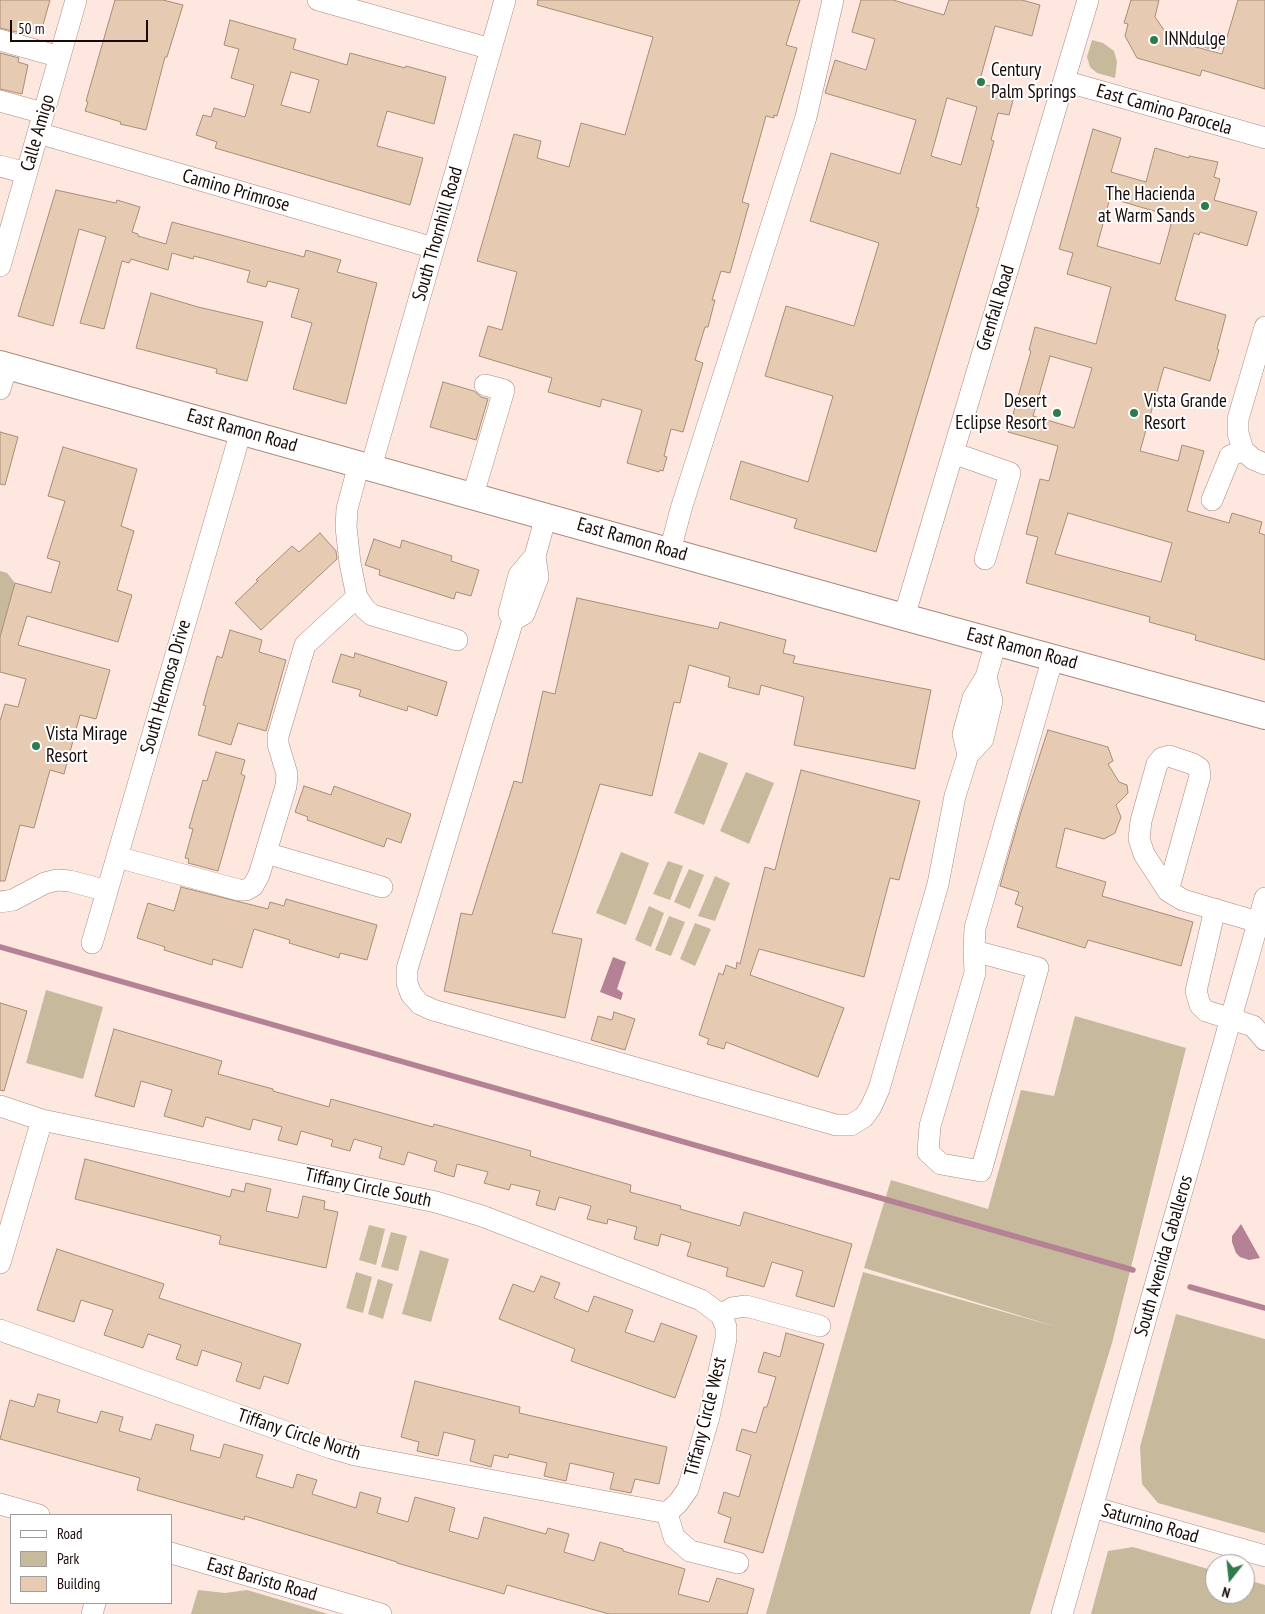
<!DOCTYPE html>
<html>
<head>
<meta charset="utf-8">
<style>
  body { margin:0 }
  #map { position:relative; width:1265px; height:1614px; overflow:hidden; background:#fee7df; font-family:"PT Sans Narrow",sans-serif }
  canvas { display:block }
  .legend { position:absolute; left:10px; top:1514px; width:162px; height:90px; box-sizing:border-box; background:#fff; border:1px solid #a29d9c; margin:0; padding:6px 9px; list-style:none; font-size:15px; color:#170a07 }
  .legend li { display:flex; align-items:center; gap:10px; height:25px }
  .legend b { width:25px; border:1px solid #a29d9c }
  .north { position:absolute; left:1205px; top:1554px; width:50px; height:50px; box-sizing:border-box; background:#fff; border:1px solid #a29d9c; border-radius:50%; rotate:196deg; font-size:14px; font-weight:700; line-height:20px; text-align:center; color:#170a07 }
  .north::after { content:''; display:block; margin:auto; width:18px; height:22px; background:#2e7c4c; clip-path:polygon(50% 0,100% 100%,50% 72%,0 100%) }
  .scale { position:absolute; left:10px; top:20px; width:138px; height:22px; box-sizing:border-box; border:2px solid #170a07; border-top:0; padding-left:6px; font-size:15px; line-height:18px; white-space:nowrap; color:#170a07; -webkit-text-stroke:4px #fff; paint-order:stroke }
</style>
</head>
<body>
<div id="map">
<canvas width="1265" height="1614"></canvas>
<ul class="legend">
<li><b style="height:6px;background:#fff"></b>Road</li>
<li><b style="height:14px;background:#c7b99c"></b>Park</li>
<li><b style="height:14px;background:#e6cab1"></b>Building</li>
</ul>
<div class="north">N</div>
<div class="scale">50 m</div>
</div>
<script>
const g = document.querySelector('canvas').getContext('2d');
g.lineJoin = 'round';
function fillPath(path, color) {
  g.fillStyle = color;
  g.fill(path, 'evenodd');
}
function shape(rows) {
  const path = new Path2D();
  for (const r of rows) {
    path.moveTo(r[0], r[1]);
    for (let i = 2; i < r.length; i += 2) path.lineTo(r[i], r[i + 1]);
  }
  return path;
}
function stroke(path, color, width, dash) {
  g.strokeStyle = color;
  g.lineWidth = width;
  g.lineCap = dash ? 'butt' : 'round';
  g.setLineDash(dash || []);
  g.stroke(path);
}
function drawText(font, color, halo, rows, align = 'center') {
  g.font = font + ' "PT Sans Narrow",sans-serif';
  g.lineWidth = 4;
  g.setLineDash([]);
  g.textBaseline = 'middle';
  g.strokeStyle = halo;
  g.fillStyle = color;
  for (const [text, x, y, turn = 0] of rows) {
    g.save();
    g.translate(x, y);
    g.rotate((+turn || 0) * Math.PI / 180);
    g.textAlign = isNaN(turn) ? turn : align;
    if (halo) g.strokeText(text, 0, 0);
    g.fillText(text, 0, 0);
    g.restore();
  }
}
const green = shape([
  [1186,31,1189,32,1189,34,1202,38,1203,36,1216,39,1218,33,1224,34,1219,50,1212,47,1211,50,1184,41],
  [1092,40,1103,43,1114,51,1117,62,1115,78,1097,73,1090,67,1087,57],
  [0,571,7,573,15,583,0,637],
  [699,752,728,763,704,825,674,813],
  [746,772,774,783,749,844,720,831],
  [621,852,649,863,626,925,596,913],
  [668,861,683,866,670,900,653,894],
  [689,869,704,875,690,909,674,902],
  [715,876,730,883,715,921,698,916],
  [649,906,664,913,651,947,635,940],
  [669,916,685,922,671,956,655,950],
  [695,923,711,929,695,966,680,959],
  [46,990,103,1007,83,1079,26,1063],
  [1075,1016,1186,1048,1112,1343,1030,1614,766,1614,863,1272,1057,1327,864,1268,891,1180,988,1209,1021,1090,1054,1096],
  [369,1225,385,1229,376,1265,359,1260],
  [391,1232,407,1236,398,1271,381,1267],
  [420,1250,449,1259,431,1322,402,1314],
  [356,1272,372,1277,363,1313,346,1308],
  [378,1279,393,1284,383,1319,368,1314],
  [1176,1314,1265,1339,1265,1533,1158,1503,1142,1484,1140,1447],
  [1133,1547,1215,1571,1215,1594,1245,1594,1245,1579,1265,1585,1265,1614,1091,1614,1108,1551],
  [198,1590,225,1593,247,1590,328,1614,191,1614]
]);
const water = shape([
  [613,957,626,962,617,989,623,993,621,1000,600,992],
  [1241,1224,1260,1258,1249,1260,1240,1257,1236,1253,1232,1242,1232,1236]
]);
const stream = shape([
  [0,947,1133,1270],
  [1190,1287,1265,1308]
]);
const building = shape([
  [0,0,50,0,41,32,26,28,25,34,0,28,0,0],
  [115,0,163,0,183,5,167,57,165,57,146,130,120,124,121,122,85,111,88,102,86,101,115,0],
  [538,0,800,0,786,45,797,48,777,116,774,115,774,118,766,116,742,202,749,204,730,273,721,271,712,300,715,300,708,327,705,327,695,360,703,363,683,432,671,429,664,456,667,457,663,471,660,470,659,472,627,463,642,410,602,399,600,407,548,392,552,378,479,356,488,326,502,330,517,272,477,261,514,134,541,141,537,158,569,167,581,123,625,135,653,37,537,5,538,0],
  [861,0,893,0,944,15,949,0,1022,0,1040,5,1032,36,995,26,979,83,1015,93,1009,115,998,113,991,140,994,141,976,207,979,208,876,552,794,528,797,519,730,499,741,461,808,482,833,396,765,376,786,306,854,326,879,243,810,221,831,153,900,174,916,120,825,93,835,60,866,70,875,39,852,32,861,0],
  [947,98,977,107,961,165,931,156,947,98],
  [1131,0,1159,0,1155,17,1164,30,1183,35,1181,43,1222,54,1238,0,1265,0,1265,89,1202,70,1200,76,1137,58,1125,36,1128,24,1124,23,1131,0],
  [230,20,296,39,293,49,347,65,350,53,405,68,406,66,446,77,434,124,387,111,377,146,423,158,410,205,215,148,217,142,196,135,203,115,211,117,214,108,245,117,254,85,231,78,239,49,224,45,230,20],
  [291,72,319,80,310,113,281,105,291,72],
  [0,53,19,58,18,62,28,65,22,94,0,89,0,53],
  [1093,129,1121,138,1111,172,1146,182,1155,148,1189,158,1189,156,1218,162,1214,177,1220,179,1214,200,1257,212,1247,246,1200,232,1199,235,1194,233,1175,300,1226,315,1217,349,1219,350,1210,381,1164,367,1140,451,1178,461,1182,445,1204,451,1187,511,1229,523,1232,513,1262,522,1259,533,1265,535,1265,660,1195,640,1196,635,1149,622,1150,617,1026,583,1038,537,1026,534,1040,479,1049,481,1058,446,1008,432,1031,351,1029,350,1035,327,1096,344,1111,287,1067,274,1073,253,1059,249,1093,129],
  [1110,198,1164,214,1171,225,1160,264,1097,246,1110,198],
  [1050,356,1092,368,1074,428,1033,416,1050,356],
  [1068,513,1172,543,1161,582,1055,554,1068,513],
  [56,190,116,203,117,200,140,207,132,232,138,234,138,236,166,244,172,222,304,257,306,250,341,260,337,272,377,283,346,404,293,389,312,323,291,317,299,289,268,281,266,287,247,282,250,271,194,256,193,259,172,253,168,270,131,259,129,263,122,261,104,329,80,323,106,237,79,229,53,326,18,316,56,190],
  [151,293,198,307,263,322,247,381,216,373,217,369,136,348,151,293],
  [443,382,474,391,481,397,488,399,476,440,430,427,443,382],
  [0,432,18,437,5,485,0,484,0,432],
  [63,447,137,469,121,526,134,531,117,590,132,595,118,642,27,616,18,645,110,670,96,719,80,715,64,774,50,770,34,828,20,825,5,881,0,881,0,721,5,704,18,707,26,679,0,672,0,637,15,583,51,593,60,562,47,558,65,501,48,496,63,447],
  [320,533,336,551,337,559,261,630,235,603,258,581,256,580,292,546,299,552,320,533],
  [374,539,400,548,402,540,452,556,451,561,479,570,471,596,456,592,454,599,379,575,380,570,365,565,374,539],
  [577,598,718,629,720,622,786,640,783,653,795,656,793,663,931,690,915,769,794,745,804,697,761,685,759,695,728,687,730,677,689,665,680,703,674,702,652,796,600,784,552,933,582,939,565,1018,444,991,461,913,472,915,514,781,522,783,543,691,555,694,577,598],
  [230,630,262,640,259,652,286,660,266,731,238,723,231,745,198,735,206,706,203,705,217,656,222,658,230,630],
  [355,653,447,682,437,716,408,706,407,711,359,696,361,690,332,682,341,654,354,658,355,653],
  [1048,730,1108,747,1113,761,1108,764,1119,782,1127,785,1128,793,1116,805,1121,817,1115,833,1104,839,1065,828,1056,867,1106,882,1102,896,1193,922,1181,966,1088,940,1085,948,1017,927,1023,907,1015,904,1019,892,1000,886,1021,812,1048,730],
  [216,752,245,760,241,774,245,776,218,871,188,863,189,859,185,858,193,829,189,828,203,780,207,781,216,752],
  [801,770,920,801,899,880,890,878,864,977,759,949,750,975,844,1008,818,1077,726,1042,724,1049,707,1044,709,1039,699,1035,719,973,723,975,726,965,736,969,737,962,740,964,765,867,775,870,801,770],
  [304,786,331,795,334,786,411,814,401,843,387,838,384,847,307,820,308,817,295,812,304,786],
  [181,887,268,909,270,902,284,906,286,899,377,925,367,960,340,953,339,958,289,943,290,940,254,929,242,968,213,959,212,965,164,950,165,947,137,938,148,903,174,911,181,887],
  [0,1003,27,1011,4,1091,0,1090,0,1003],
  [614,1012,635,1019,625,1050,591,1040,598,1016,612,1020,614,1012],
  [114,1029,222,1061,218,1074,273,1089,273,1091,329,1107,331,1099,433,1127,434,1124,531,1151,530,1156,631,1185,630,1192,681,1206,680,1209,740,1226,744,1212,852,1244,834,1307,796,1296,803,1271,772,1262,764,1287,726,1276,728,1268,687,1256,691,1243,661,1234,658,1246,634,1239,637,1227,608,1219,607,1224,587,1219,591,1206,559,1197,555,1210,536,1205,540,1191,511,1184,509,1190,484,1183,488,1172,457,1164,454,1177,434,1171,437,1161,408,1152,404,1165,379,1158,382,1147,354,1139,350,1151,331,1146,333,1140,301,1131,297,1145,278,1140,282,1127,253,1119,250,1130,206,1117,203,1127,164,1116,172,1090,141,1081,134,1107,95,1096,114,1029],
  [85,1159,230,1197,232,1189,244,1192,246,1183,271,1189,266,1211,298,1218,303,1196,325,1201,324,1209,338,1212,326,1268,219,1244,221,1236,75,1199,85,1159],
  [57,1249,164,1284,159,1298,301,1344,288,1384,264,1376,260,1389,236,1381,242,1363,202,1350,197,1366,176,1359,181,1345,148,1334,143,1348,104,1335,113,1310,81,1300,74,1322,37,1310,57,1249],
  [541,1276,560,1283,554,1298,588,1312,594,1296,633,1310,625,1332,654,1342,661,1323,697,1336,675,1398,571,1361,575,1349,499,1319,513,1284,534,1292,541,1276],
  [786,1333,824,1344,763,1553,724,1542,731,1518,718,1513,724,1492,739,1497,751,1455,736,1450,742,1429,756,1433,764,1407,767,1407,776,1377,758,1372,764,1352,780,1357,786,1333],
  [415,1381,520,1407,519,1413,667,1447,659,1484,635,1479,631,1493,610,1489,614,1473,570,1463,566,1481,544,1476,547,1463,509,1454,508,1458,494,1455,491,1467,470,1461,475,1440,444,1432,438,1456,417,1451,419,1442,401,1437,415,1381],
  [38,1394,60,1400,57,1412,97,1423,101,1411,123,1417,119,1431,151,1440,156,1424,194,1435,190,1450,220,1458,224,1444,263,1455,256,1477,293,1488,297,1474,317,1480,312,1494,356,1508,360,1492,381,1498,377,1513,408,1522,415,1497,455,1508,449,1531,478,1539,484,1517,546,1534,548,1528,569,1534,564,1552,594,1561,600,1542,623,1549,623,1551,685,1569,678,1594,709,1602,717,1578,754,1589,747,1614,609,1614,507,1585,504,1594,397,1563,397,1562,245,1516,244,1520,137,1490,140,1478,0,1439,10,1400,34,1407,38,1394]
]);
const minor = shape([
  [318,0,491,49],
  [0,40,60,57],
  [1064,81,1265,138],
  [0,101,43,113],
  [38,133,434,248],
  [0,166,26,173],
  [0,266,76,0],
  [1265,327,1238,419,1238,433,1243,450,1253,459,1265,464],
  [0,389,7,366],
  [953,453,1010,473,985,559],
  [359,464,347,509,346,527,350,563,357,597,365,609,372,615,457,640],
  [371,467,505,0],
  [473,495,504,390,485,385],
  [1212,500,1230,456,1243,450],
  [546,516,535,556,519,575,509,613,513,620,407,969,407,983,411,994,420,1004,433,1010,836,1125,851,1125,864,1117,871,1107,879,1089,938,884,955,796,968,755,983,739,992,701,986,677],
  [670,551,681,509,806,117,833,0],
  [904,617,1088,0],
  [513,620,524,614,538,577,535,556],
  [968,755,963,734,973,698,986,677,996,642],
  [266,853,382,887],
  [117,857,239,890,246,890,253,886,259,875,286,786,287,774,278,744,278,736,305,645,357,597],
  [1168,891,1200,776,1199,768,1193,764,1169,756,1162,758,1157,764,1141,821,1139,839,1144,854,1168,891,1183,900,1258,922],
  [0,902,13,900,45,883,57,880,70,881,107,891],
  [1215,909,1196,991,1200,1005,1206,1011,1253,1026,1265,1040],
  [92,943,241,431],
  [974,951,1038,968,981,1171,941,1164,928,1152,930,1126,975,973,974,951,975,928,1053,657],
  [0,1106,42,1120,436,1202,482,1216,701,1300,721,1315,726,1327,726,1339,709,1417,688,1489,678,1503,667,1513],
  [0,1263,42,1120],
  [721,1315,732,1308,746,1306,820,1326],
  [0,1330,331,1448,355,1455,667,1513],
  [0,1504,39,1515],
  [1092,1507,1265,1556],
  [667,1513,674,1537,690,1551,738,1563],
  [171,1553,381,1614],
  [92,1614,95,1603],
  [1062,1614,1265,898]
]);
const major = shape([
  [0,364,904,617,1265,716]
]);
const markers = [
  [1154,40,5,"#2e7c4c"],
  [981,82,5,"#2e7c4c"],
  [1205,206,5,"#2e7c4c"],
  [1057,413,5,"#2e7c4c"],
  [1134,413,5,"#2e7c4c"],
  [36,746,5,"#2e7c4c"]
];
const poiNames = [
  ["INNdulge",1164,40],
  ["Century",991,71],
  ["Palm Springs",991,93],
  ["The Hacienda",1195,195,"right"],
  ["at Warm Sands",1195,217,"right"],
  ["Desert",1047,402,"right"],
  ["Eclipse Resort",1047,424,"right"],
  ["Vista Grande",1144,402],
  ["Resort",1144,424],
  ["Vista Mirage",46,735],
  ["Resort",46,757]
];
const streetNames = [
  ["East Camino Parocela",1164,110,16],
  ["Calle Amigo",38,133,-74],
  ["Camino Primrose",236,191,16],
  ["South Thornhill Road",438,234,-74],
  ["Grenfall Road",996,308,-73],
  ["East Ramon Road",242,431,16],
  ["East Ramon Road",632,540,16],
  ["East Ramon Road",1022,649,15],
  ["South Hermosa Drive",166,687,-74],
  ["Tiffany Circle South",368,1188,12],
  ["South Avenida Caballeros",1164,1256,-74],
  ["Tiffany Circle West",706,1417,-76],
  ["Tiffany Circle North",299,1435,18],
  ["Saturnino Road",1150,1524,16],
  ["East Baristo Road",262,1580,16]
];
fillPath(green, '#c7b99c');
fillPath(water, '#b48294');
stroke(stream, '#b48294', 5.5);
fillPath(building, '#e6cab1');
stroke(building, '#a88d76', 1);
stroke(minor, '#ab897d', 22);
stroke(major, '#ab897d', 28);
stroke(minor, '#fff', 21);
stroke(major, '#fff', 26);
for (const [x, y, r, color] of markers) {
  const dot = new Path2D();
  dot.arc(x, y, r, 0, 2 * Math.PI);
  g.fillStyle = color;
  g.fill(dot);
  stroke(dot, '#fff', 2);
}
drawText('19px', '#170a07', '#fff', poiNames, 'left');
drawText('19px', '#170a07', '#fff', streetNames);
</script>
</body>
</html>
